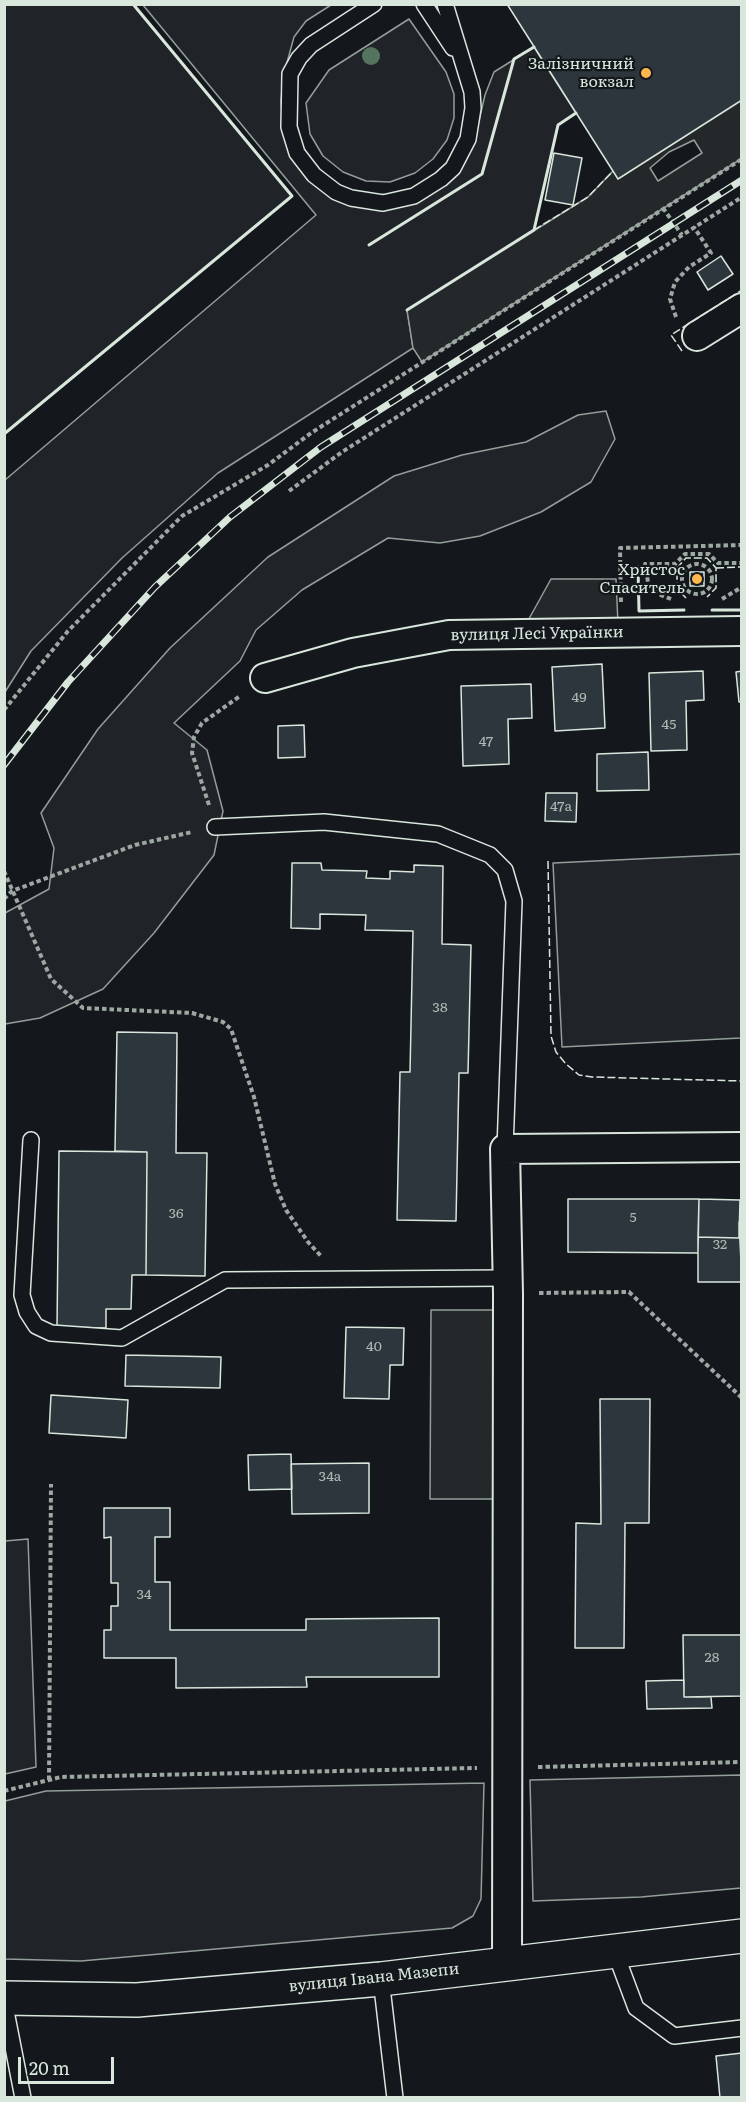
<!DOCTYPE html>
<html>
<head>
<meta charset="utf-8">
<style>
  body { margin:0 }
  #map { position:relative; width:746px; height:2102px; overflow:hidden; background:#14181c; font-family:Literata,serif }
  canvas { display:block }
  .frame { position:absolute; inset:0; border:6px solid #d8e6dc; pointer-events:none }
  .scale { position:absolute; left:18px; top:2057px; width:96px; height:27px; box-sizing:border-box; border:3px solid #d8e6dc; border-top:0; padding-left:8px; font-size:18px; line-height:21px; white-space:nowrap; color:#d8e6dc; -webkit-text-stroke:4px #14181c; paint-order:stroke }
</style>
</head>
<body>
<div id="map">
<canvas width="746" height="2102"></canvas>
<div class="frame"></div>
<div class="scale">20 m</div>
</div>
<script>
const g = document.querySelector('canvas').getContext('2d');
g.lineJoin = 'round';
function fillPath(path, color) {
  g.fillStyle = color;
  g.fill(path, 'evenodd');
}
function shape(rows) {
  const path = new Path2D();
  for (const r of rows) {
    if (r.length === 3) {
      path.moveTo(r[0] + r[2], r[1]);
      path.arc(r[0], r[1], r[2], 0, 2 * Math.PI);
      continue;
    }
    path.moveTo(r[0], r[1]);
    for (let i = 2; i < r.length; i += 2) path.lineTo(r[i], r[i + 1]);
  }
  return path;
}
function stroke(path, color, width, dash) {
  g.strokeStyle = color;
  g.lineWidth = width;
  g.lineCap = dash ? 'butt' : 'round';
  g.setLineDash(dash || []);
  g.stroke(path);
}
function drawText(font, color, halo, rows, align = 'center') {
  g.font = font + ' Literata,serif';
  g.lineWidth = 4.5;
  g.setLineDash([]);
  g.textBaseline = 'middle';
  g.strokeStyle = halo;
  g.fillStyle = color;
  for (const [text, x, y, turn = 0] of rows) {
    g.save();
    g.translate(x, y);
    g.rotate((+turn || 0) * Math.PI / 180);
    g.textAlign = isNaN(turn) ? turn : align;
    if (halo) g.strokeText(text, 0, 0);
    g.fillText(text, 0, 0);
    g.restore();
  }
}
const green = shape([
  [5,4,133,5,292,196,5,434,5,4],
  [143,5,331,5,306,21,294,37,283,77,281,102,284,132,312,178,376,207,458,171,474,142,485,95,494,72,534,47,576,113,558,125,534,230,407,310,413,348,218,473,122,558,31,651,5,692,5,480,316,215,143,5],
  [409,19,446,72,454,94,454,118,447,140,433,159,415,173,390,182,366,181,343,172,323,156,310,134,306,103,329,70,409,19],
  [606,411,615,439,591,482,541,512,480,536,440,543,388,538,302,590,256,630,240,661,174,723,207,750,223,811,214,855,154,933,103,989,40,1018,5,1024,5,913,49,889,54,848,41,813,98,729,170,648,268,557,394,476,462,455,526,442,578,415,606,411],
  [741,854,741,1038,562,1047,553,863,741,854],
  [28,1539,36,1767,5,1774,5,1541,28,1539],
  [741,1775,741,1888,641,1897,533,1901,530,1780,741,1775],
  [484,1783,481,1899,473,1916,452,1928,81,1961,5,1959,5,1801,46,1791,484,1783]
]);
const parking = shape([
  [741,100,741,159,422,362,413,348,407,310,588,197,613,171,741,100],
  [694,140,702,153,658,181,650,168,669,152,694,140],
  [551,579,616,579,618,624,525,626,551,579],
  [431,1310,508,1310,508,1499,430,1499,431,1310]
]);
const building = shape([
  [507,4,742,4,742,100,618,179,507,4],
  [554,153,582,158,573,205,545,200,554,153],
  [721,256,733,274,708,290,697,272,721,256],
  [690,572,704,572,704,586,690,586,690,572],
  [602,664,605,728,555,731,552,667,602,664],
  [703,671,704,700,686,701,687,750,651,751,649,673,703,671],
  [742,671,742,702,739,702,736,672,742,671],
  [531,684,532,718,508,719,509,764,463,766,461,686,531,684],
  [304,725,305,757,278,758,278,726,304,725],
  [648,752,649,790,597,791,597,754,648,752],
  [546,793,577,793,576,822,545,821,546,793],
  [292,863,321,863,322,870,367,871,366,878,390,879,390,871,414,872,414,865,443,866,442,944,471,945,468,1073,459,1073,456,1221,397,1220,400,1072,410,1072,413,931,365,930,366,915,320,914,320,929,291,928,292,863],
  [117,1032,177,1033,176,1153,207,1153,205,1276,146,1275,147,1152,115,1151,117,1032],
  [59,1151,147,1152,146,1275,132,1275,131,1309,106,1309,106,1328,57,1327,59,1151],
  [568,1199,699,1199,698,1253,568,1252,568,1199],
  [699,1199,740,1200,739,1238,698,1237,699,1199],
  [739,1222,742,1282,698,1282,698,1237,739,1238,739,1222],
  [346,1327,404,1328,403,1365,390,1365,389,1399,344,1398,346,1327],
  [126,1355,221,1357,220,1388,125,1386,126,1355],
  [51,1395,128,1400,126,1438,49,1433,51,1395],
  [600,1399,650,1399,649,1523,625,1523,624,1648,575,1648,576,1523,601,1524,600,1399],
  [291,1454,292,1489,249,1490,248,1455,291,1454],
  [369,1463,369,1513,292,1514,291,1464,369,1463],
  [104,1508,170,1508,170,1537,155,1537,155,1582,170,1582,170,1630,306,1630,306,1619,439,1618,439,1677,306,1677,307,1687,176,1688,176,1658,104,1658,104,1630,111,1630,111,1606,118,1606,118,1583,111,1583,111,1537,104,1538,104,1508],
  [683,1635,742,1635,742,1696,684,1697,683,1635],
  [684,1680,684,1697,711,1697,712,1708,647,1709,646,1681,684,1680],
  [742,2053,742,2098,720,2098,716,2056,742,2053]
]);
const path = shape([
  [663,208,682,235],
  [676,317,670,299,675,282,689,267,711,253,694,227],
  [289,491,342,452,742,197],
  [697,579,15],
  [671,599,658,594,648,582,645,564,675,564,685,554,709,554,718,563,742,563],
  [722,599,742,587],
  [621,602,620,548,742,545],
  [4,710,68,631,182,516,268,465,311,433,742,159],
  [209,805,192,753,194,737,202,723,240,696],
  [4,871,51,979,83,1008,192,1013,223,1022,231,1029,254,1097,275,1184,286,1210,308,1242,321,1256],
  [4,899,12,891,135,845,192,832],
  [539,1293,629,1292,742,1398],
  [538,1767,742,1762],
  [49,1780,51,1484],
  [4,1791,61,1777,477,1768]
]);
const service = shape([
  [374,4,311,45,299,58,290,74,289,127,297,153,314,175,336,192,351,198,383,203,414,196,441,179,453,168,468,139,473,108,472,92,445,4],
  [424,4,453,48],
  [215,827,324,822,438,834,490,855,505,870,514,901,505,1149],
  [31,1140,22,1295,27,1312,36,1326,51,1333,122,1338,225,1280,506,1278],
  [615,1952,636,2008,674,2036,742,2028],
  [381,1979,395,2098],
  [4,2001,23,2098]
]);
const minor = shape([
  [697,336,742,308],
  [265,678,353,653,449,635,742,631],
  [507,1964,508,1294,505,1149,742,1147]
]);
const tertiary = shape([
  [4,1998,137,2000,381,1979,742,1936]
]);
const rail = shape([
  [4,765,68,682,155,587,230,517,321,447,742,180]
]);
const fence = shape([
  [534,230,588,197,613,171],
  [682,351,671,335,742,290],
  [716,568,741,567],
  [686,598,677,589,677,568,686,558,707,558,716,568,716,588,707,597],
  [548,861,551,1036,556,1052,566,1064,579,1075,592,1077,742,1081]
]);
const wall = shape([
  [369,245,482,174,514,59,534,47],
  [407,310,534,230,558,125,576,113],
  [4,434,292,196,133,4],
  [638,567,639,611,684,610],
  [653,567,677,568],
  [712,610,742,610]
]);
const trees = [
  [371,56]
];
const markers = [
  [646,73,6,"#ffb74d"],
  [697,579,6,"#ffb74d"]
];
const numberNames = [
  ["49",579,698],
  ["45",669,725],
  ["47",486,742],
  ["47а",561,807],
  ["38",440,1008],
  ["36",176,1214],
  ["5",633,1218],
  ["32",720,1245],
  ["40",374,1347],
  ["34а",330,1477],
  ["34",144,1595],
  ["28",712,1658]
];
const poiNames = [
  ["Залізничний",634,64],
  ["вокзал",634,82],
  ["Христос",685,570],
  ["Спаситель",685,588]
];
const streetNames = [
  ["вулиця Лесі Українки",537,634,-1],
  ["вулиця Івана Мазепи",374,1978,-6]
];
fillPath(green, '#202428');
stroke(green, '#939e99', 1.5);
fillPath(parking, '#24282b');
stroke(parking, '#939e99', 1.5);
fillPath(building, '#2c363c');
stroke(building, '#d8e6dc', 1.5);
stroke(service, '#d8e6dc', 18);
stroke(minor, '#d8e6dc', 32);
stroke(tertiary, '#d8e6dc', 36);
stroke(path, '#9da8a2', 4, [4.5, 3]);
stroke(service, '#14181c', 15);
stroke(minor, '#14181c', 28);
stroke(tertiary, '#14181c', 33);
stroke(rail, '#d8e6dc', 7);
stroke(rail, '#14181c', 4.5, [14]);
stroke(fence, '#d8e6dc', 1.5, [8, 3]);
stroke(wall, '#d8e6dc', 3);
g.fillStyle = '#55745f';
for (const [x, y] of trees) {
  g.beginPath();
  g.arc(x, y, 9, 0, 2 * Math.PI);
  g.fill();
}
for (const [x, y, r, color] of markers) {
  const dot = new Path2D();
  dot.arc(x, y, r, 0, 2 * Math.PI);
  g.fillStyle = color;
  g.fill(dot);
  stroke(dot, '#14181c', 2);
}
drawText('14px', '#adbab4', null, numberNames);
drawText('16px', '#d8e6dc', '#14181c', poiNames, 'right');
drawText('16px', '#d8e6dc', '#14181c', streetNames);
</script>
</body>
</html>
